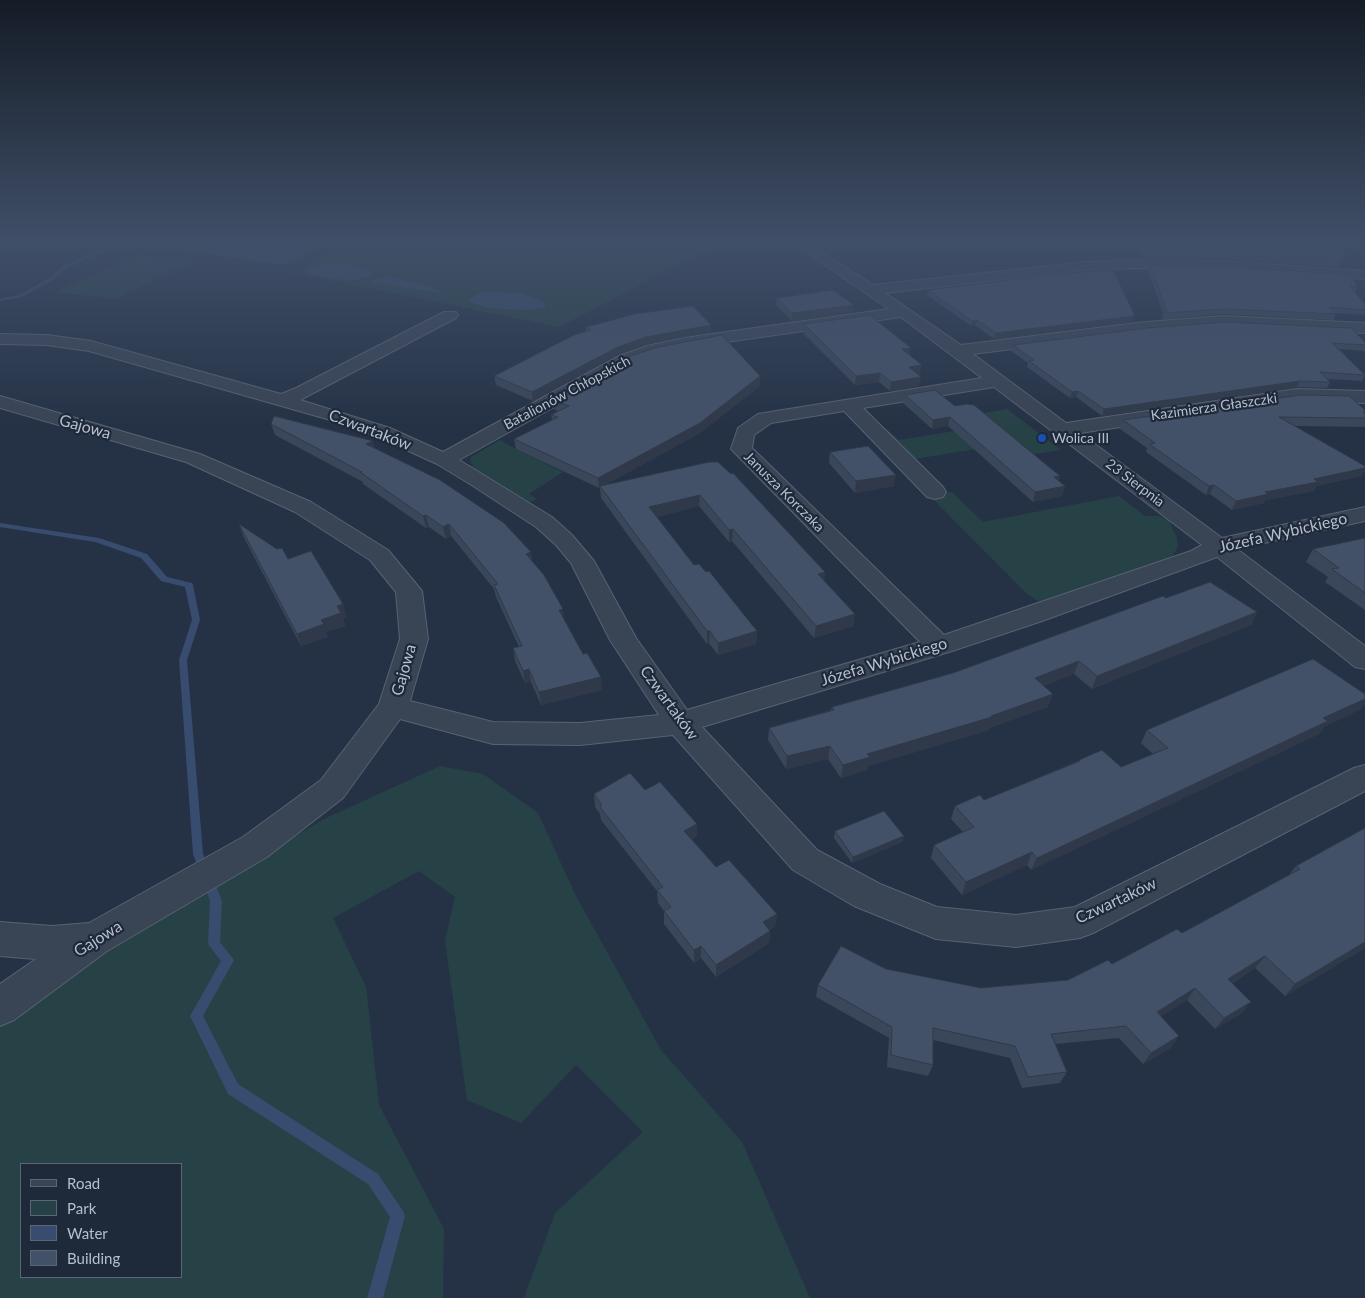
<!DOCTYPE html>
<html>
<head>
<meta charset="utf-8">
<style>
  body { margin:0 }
  #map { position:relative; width:1365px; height:1298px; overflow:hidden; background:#253246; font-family:Lato,sans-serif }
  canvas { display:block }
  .legend { position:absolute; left:20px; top:1163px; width:162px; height:115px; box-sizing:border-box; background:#1e293a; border:1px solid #5b6575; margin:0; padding:6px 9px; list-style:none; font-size:15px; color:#b7bfce }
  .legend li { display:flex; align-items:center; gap:10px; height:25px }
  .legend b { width:25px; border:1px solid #5b6575 }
</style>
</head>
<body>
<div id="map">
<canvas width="1365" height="1298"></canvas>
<ul class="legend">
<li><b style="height:6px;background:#394455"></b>Road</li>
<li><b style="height:14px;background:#274246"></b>Park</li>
<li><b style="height:14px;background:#374c6e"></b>Water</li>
<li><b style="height:14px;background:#435168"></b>Building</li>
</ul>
</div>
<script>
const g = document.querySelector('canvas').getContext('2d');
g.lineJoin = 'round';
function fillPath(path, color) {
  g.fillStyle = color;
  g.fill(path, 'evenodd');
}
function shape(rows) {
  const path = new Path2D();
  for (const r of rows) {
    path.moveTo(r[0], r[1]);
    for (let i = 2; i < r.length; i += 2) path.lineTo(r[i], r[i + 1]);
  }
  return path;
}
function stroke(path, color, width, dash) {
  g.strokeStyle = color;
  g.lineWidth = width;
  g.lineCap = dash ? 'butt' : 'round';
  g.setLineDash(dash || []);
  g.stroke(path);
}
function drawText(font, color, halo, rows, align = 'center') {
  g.font = font + ' Lato,sans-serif';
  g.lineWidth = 4.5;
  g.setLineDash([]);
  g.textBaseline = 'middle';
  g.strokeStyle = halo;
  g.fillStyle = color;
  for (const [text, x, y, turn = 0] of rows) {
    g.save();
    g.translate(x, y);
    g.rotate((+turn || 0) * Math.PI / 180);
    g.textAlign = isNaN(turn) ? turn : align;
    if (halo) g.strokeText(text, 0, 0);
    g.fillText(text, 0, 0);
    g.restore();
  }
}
const green = shape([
  [345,244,720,244,559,327,294,273],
  [137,255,193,262,115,299,55,292],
  [1007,409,1061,450,1034,454,1019,442,915,459,883,429,886,429,899,440,986,426,982,415,983,413],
  [500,440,516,449,563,472,529,494,537,499,530,502,468,468,473,465,470,462,471,457],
  [952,492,983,522,1119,496,1145,516,1159,516,1169,521,1177,538,1178,547,1172,556,1156,562,1039,602,1026,593,930,496],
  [440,766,483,774,538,813,576,896,661,1050,742,1142,810,1298,524,1298,555,1213,643,1132,576,1065,521,1123,467,1100,445,941,455,897,419,871,333,918,366,987,379,1105,444,1229,443,1298,0,1298,0,1023,87,962,324,819],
  [21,1164,181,1164,181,1277,21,1277]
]);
const water = shape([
  [160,244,323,244,305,256,282,265,156,246],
  [335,261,359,267,375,273,357,280,334,279,304,273,314,267],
  [385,276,429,286,443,293,370,282],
  [483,292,520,293,542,301,546,307,526,310,488,308,470,302,470,298]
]);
const stream = shape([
  [114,244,120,244,67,268,53,280,22,297,0,301,0,299,19,295,49,278,63,266,114,244],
  [0,523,99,538,147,554,167,577,192,583,193,585,200,620,187,660,203,854,222,901,220,942,234,960,203,1016,238,1084,378,1174,403,1211,405,1216,383,1298,367,1298,390,1217,368,1184,228,1094,190,1016,221,961,208,944,210,901,193,854,179,660,192,620,185,587,161,581,141,558,95,542,0,527,0,523]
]);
const minor = shape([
  [0,244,9,244,7,247,0,249,0,244],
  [794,244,810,244,873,285,1086,262,1132,260,1221,261,1365,271,1365,279,1221,269,1132,268,1086,270,885,293,961,345,1145,322,1224,316,1365,323,1365,333,1224,326,1145,332,973,354,1066,423,1297,389,1365,391,1365,403,1297,401,1080,433,1222,538,1365,507,1365,521,1237,549,1365,646,1365,669,1355,667,1217,557,1042,621,949,652,702,727,817,850,880,884,937,907,1016,915,1075,907,1354,768,1365,765,1365,791,1093,933,1080,938,1016,947,936,939,854,906,793,870,673,735,580,745,493,744,400,719,343,798,267,857,107,951,14,1020,0,1026,0,984,36,959,0,956,0,922,52,926,89,923,243,837,321,780,379,704,400,639,396,592,370,560,295,512,186,462,0,408,0,396,200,454,311,502,388,550,422,591,428,639,410,701,493,722,580,723,659,715,610,640,571,563,556,545,536,527,470,484,437,464,376,436,327,419,89,351,47,345,0,344,0,334,47,335,91,341,281,394,296,388,444,312,456,312,458,315,456,318,300,400,390,428,443,452,619,356,647,346,684,338,889,309,794,244],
  [901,317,982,378,758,414,738,428,731,449,920,642,687,710,636,638,594,561,572,535,552,517,459,460,631,364,658,354,684,348,901,317],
  [994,387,1202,545,1191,551,944,635,752,448,754,435,771,423,844,411,927,497,935,499,943,497,946,492,943,487,863,408,994,387]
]);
const wall = shape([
  [890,244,918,244,917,246],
  [1139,244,1338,244,1346,253,1343,260,1342,260,1339,267,1221,259,1144,258],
  [1150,265,1357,287,1355,292,1365,310,1365,315,1335,313,1336,314,1334,320,1224,314,1162,319,1163,314,1148,270],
  [928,290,1133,322,994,339,976,326,971,326,927,295],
  [777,297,854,305,853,312,792,321,776,305],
  [804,324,910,355,920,374,918,375,919,386,890,391,879,382,855,385,803,333],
  [586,327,711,332,647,344,618,354,533,401,496,385,494,376,586,332],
  [1365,342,1365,351,1339,349,1365,375,1362,381,1328,379,1330,382,1327,388,1297,387,1102,416,1076,397,1070,398,1027,367,1028,363,1011,351,1013,345],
  [760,376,760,386,700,433,605,485,709,462,825,572,824,580,854,626,814,638,732,541,729,542,699,506,657,517,694,565,706,572,757,631,756,644,718,655,709,643,707,644,601,498,600,488,599,488,516,449,514,439,552,420,551,415,558,411,554,409,553,400],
  [905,395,955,406,1060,476,1058,481,1065,486,1062,496,1033,502,948,426,932,429,903,403],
  [1365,410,1365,427,1295,426,1362,476,1316,486,1314,491,1266,500,1264,503,1232,510,1210,494,1206,495,1146,452,1147,448,1120,429,1123,420],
  [271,424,375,448,531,552,532,561,602,690,541,705,531,682,525,683,515,661,513,648,519,647,496,597,494,589,451,536,446,539,429,527,426,528,363,484,363,482,275,435],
  [830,452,894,486,855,493,829,463],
  [239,524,288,559,347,617,343,618,345,626,326,632,328,637,301,646,243,536],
  [1365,538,1365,610,1325,582,1328,577,1306,562,1313,549],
  [1166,598,1257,612,1251,625,1092,689,1074,674,1043,686,1048,707,989,728,989,730,868,766,867,770,841,778,828,759,786,769,768,740,769,728,831,710,832,707,953,673],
  [1361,709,1324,727,1319,734,1031,870,1027,865,962,895,931,858,934,845,963,832,951,819,955,806,984,800,1078,761,1079,760,1121,767,1153,754,1141,743,1147,730],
  [645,790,697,836,692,839,716,867,777,914,775,926,770,930,769,943,716,977,701,958,694,963,664,924,664,911,658,903,657,891,601,820,600,814,595,807,594,794],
  [1365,828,1365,948,1285,996,1255,968,1232,983,1242,1013,1215,1029,1187,1000,1161,1016,1171,1048,1143,1064,1119,1038,1055,1044,1067,1072,1060,1083,1022,1088,1010,1058,933,1040,933,1065,928,1076,887,1067,889,1038,816,997,818,985,886,969,981,988,1068,980,1112,964,1182,933,1288,876,1296,866],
  [835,831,904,836,902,842,852,863,834,838]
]);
const shadedWall = shape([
  [854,305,853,312,792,321,792,313],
  [1135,316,1133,322,994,339,996,333],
  [977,320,976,326,971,326,972,321],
  [711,325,711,332,647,344,618,354,533,401,532,392,618,347,646,337],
  [911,348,910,357,902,349],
  [922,365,920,374,908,376,909,367],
  [880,373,879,382,855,385,856,376],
  [760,376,760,386,700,433,601,487,600,486,600,488,599,488,598,478],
  [921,377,919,386,890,391,891,382],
  [1300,381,1297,387,1102,416,1104,409],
  [1078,391,1076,397,1070,398,1072,392],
  [950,417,948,426,932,429,933,420],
  [373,441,376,452,366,444],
  [1365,468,1365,471,1362,476,1316,486,1314,491,1266,500,1264,503,1232,510,1236,501,1314,479],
  [896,475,894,486,855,493,856,481],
  [1060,476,1057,485,1054,477],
  [1214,485,1210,494,1206,495,1209,486],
  [1065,486,1062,496,1033,502,1035,492],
  [700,495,699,506,649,519,649,507],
  [426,515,429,527,426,528,423,516],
  [449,524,451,536,446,539,443,527],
  [733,529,732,541,729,542,729,530],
  [531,552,532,565,526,554],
  [825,572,823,584,818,574],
  [343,604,347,617,343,618,345,626,326,632,328,637,301,646,297,634,321,620,337,606],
  [563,609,564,621,559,610],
  [1257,612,1251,625,1092,689,1097,676],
  [855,614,854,626,814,638,816,626],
  [707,631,710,631,709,643,707,644],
  [757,631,756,644,718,655,718,643],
  [1079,661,1074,674,1030,691,1035,678],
  [529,669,531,682,525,683,523,671],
  [601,677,602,690,541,705,539,692],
  [1053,694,1048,707,989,728,989,730,868,766,867,770,841,778,843,765,867,754,991,716],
  [1365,699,1365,703,1361,709,1324,727,1319,734,1031,870,1037,858,1323,718],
  [830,746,828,759,786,769,787,756],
  [697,824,697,836,684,844,684,831],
  [904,836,902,842,852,863,853,857],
  [1032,852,1027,865,962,895,966,882],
  [777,914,775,926,762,935,763,922],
  [770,931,769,943,716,977,716,965],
  [1365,942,1365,948,1285,996,1295,984],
  [701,946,701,958,694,963,694,950],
  [1265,956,1255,968,1219,990,1228,979],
  [1195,988,1187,1000,1149,1024,1157,1012],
  [1251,1002,1242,1013,1215,1029,1224,1018],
  [1179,1036,1171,1048,1143,1064,1151,1053]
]);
const building = shape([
  [1144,244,1338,244,1346,253,1336,252,1342,260,1224,252,1146,251,1144,244],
  [1150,265,1223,266,1350,275,1357,287,1350,286,1365,304,1365,310,1329,307,1336,314,1226,309,1163,313,1167,312,1150,265],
  [1113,270,1135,316,996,333,977,320,972,321,928,290,1067,273,1113,270],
  [833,290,854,305,792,313,777,298,833,290],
  [693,306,711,325,646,337,618,347,532,392,494,376,574,335,591,330,586,327,635,314,693,306],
  [870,315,911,348,902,349,922,365,909,367,921,377,891,382,880,373,856,376,804,324,870,315],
  [1226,322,1351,328,1365,342,1365,345,1332,343,1365,375,1320,372,1330,382,1300,381,1104,409,1078,391,1072,392,1029,361,1034,360,1013,345,1147,328,1226,322],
  [722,335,760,376,700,423,598,478,514,439,558,417,551,415,569,406,553,400,631,356,658,347,722,335],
  [935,390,955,406,967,404,974,405,1060,476,1054,477,1065,486,1035,492,950,417,933,420,905,395,935,390],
  [1301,395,1349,396,1365,410,1365,412,1363,412,1365,414,1365,418,1279,417,1365,466,1365,468,1314,479,1318,482,1265,492,1269,494,1236,501,1214,485,1209,486,1149,444,1155,443,1123,420,1301,395],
  [274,416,373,441,366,444,440,480,504,523,531,552,526,554,544,575,563,609,559,610,583,654,587,653,601,677,539,692,529,669,523,671,513,648,522,646,494,585,498,584,449,524,443,527,426,515,423,516,360,472,362,472,271,424,274,416],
  [868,446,896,475,856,481,830,452,868,446],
  [709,462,718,462,731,474,733,473,825,572,818,574,855,614,816,626,733,529,729,530,700,495,649,507,694,565,699,564,706,572,709,571,757,631,718,643,710,631,707,631,600,486,709,462],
  [239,524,277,549,282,548,288,559,311,551,343,604,337,606,341,613,321,620,324,624,297,634,239,524],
  [1365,538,1365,593,1332,569,1339,568,1313,549,1365,538],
  [1210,582,1257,612,1097,676,1079,661,1035,678,1053,694,991,716,992,717,867,754,870,757,843,765,830,746,787,756,769,728,834,710,832,707,953,673,1163,596,1166,598,1210,582],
  [1313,659,1365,694,1365,699,1323,718,1328,721,1037,858,1032,852,966,882,934,845,974,827,955,806,980,795,984,800,1080,761,1079,760,1102,750,1121,767,1168,748,1147,730,1313,659],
  [630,773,645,790,660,782,697,824,684,831,716,867,729,860,777,914,763,922,770,931,716,965,701,946,694,950,664,911,671,907,657,890,663,887,600,807,602,805,594,794,630,773],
  [884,811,904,836,853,857,835,831,884,811],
  [1365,828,1365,942,1295,984,1265,956,1228,979,1251,1002,1224,1018,1195,988,1157,1012,1179,1036,1151,1053,1126,1026,1051,1034,1067,1072,1028,1077,1015,1046,933,1028,933,1065,891,1055,892,1027,818,985,841,946,886,969,981,988,1068,980,1108,960,1112,964,1177,929,1182,933,1300,869,1296,866,1365,828]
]);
const markers = [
  [1042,438,5,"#1a4fb4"]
];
const farStreetnames = [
  ["Batalionów Chłopskich",567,393,-28],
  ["Kazimierza Głaszczki",1214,407,-8],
  ["23 Sierpnia",1135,483,37],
  ["Janusza Korczaka",784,492,45]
];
const farPoinames = [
  ["Wolica III",1052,438]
];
const streetNames = [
  ["Gajowa",85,427,16],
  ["Czwartaków",370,430,21],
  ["Józefa Wybickiego",1283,533,-13],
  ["Józefa Wybickiego",884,662,-17],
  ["Gajowa",404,670,-74],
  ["Czwartaków",669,703,54],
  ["Czwartaków",1116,901,-25],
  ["Gajowa",98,939,-32]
];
fillPath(green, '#274246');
fillPath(water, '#374c6e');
fillPath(stream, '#374c6e');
stroke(minor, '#586272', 2);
fillPath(minor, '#394455');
fillPath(wall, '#3a4659');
fillPath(shadedWall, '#2f3949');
fillPath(building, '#435168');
stroke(building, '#2f3949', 1);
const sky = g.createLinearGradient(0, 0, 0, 426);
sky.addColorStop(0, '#141c26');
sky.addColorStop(0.57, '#404f68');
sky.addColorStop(1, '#404f6800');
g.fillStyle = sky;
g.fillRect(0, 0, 1365, 426);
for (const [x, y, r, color] of markers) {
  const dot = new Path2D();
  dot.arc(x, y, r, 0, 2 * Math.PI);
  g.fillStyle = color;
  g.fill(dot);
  stroke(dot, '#1e293a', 2);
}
drawText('14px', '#b7bfce', '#1e293a', farStreetnames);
drawText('14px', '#b7bfce', '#1e293a', farPoinames, 'left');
drawText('16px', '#b7bfce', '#1e293a', streetNames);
</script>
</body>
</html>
